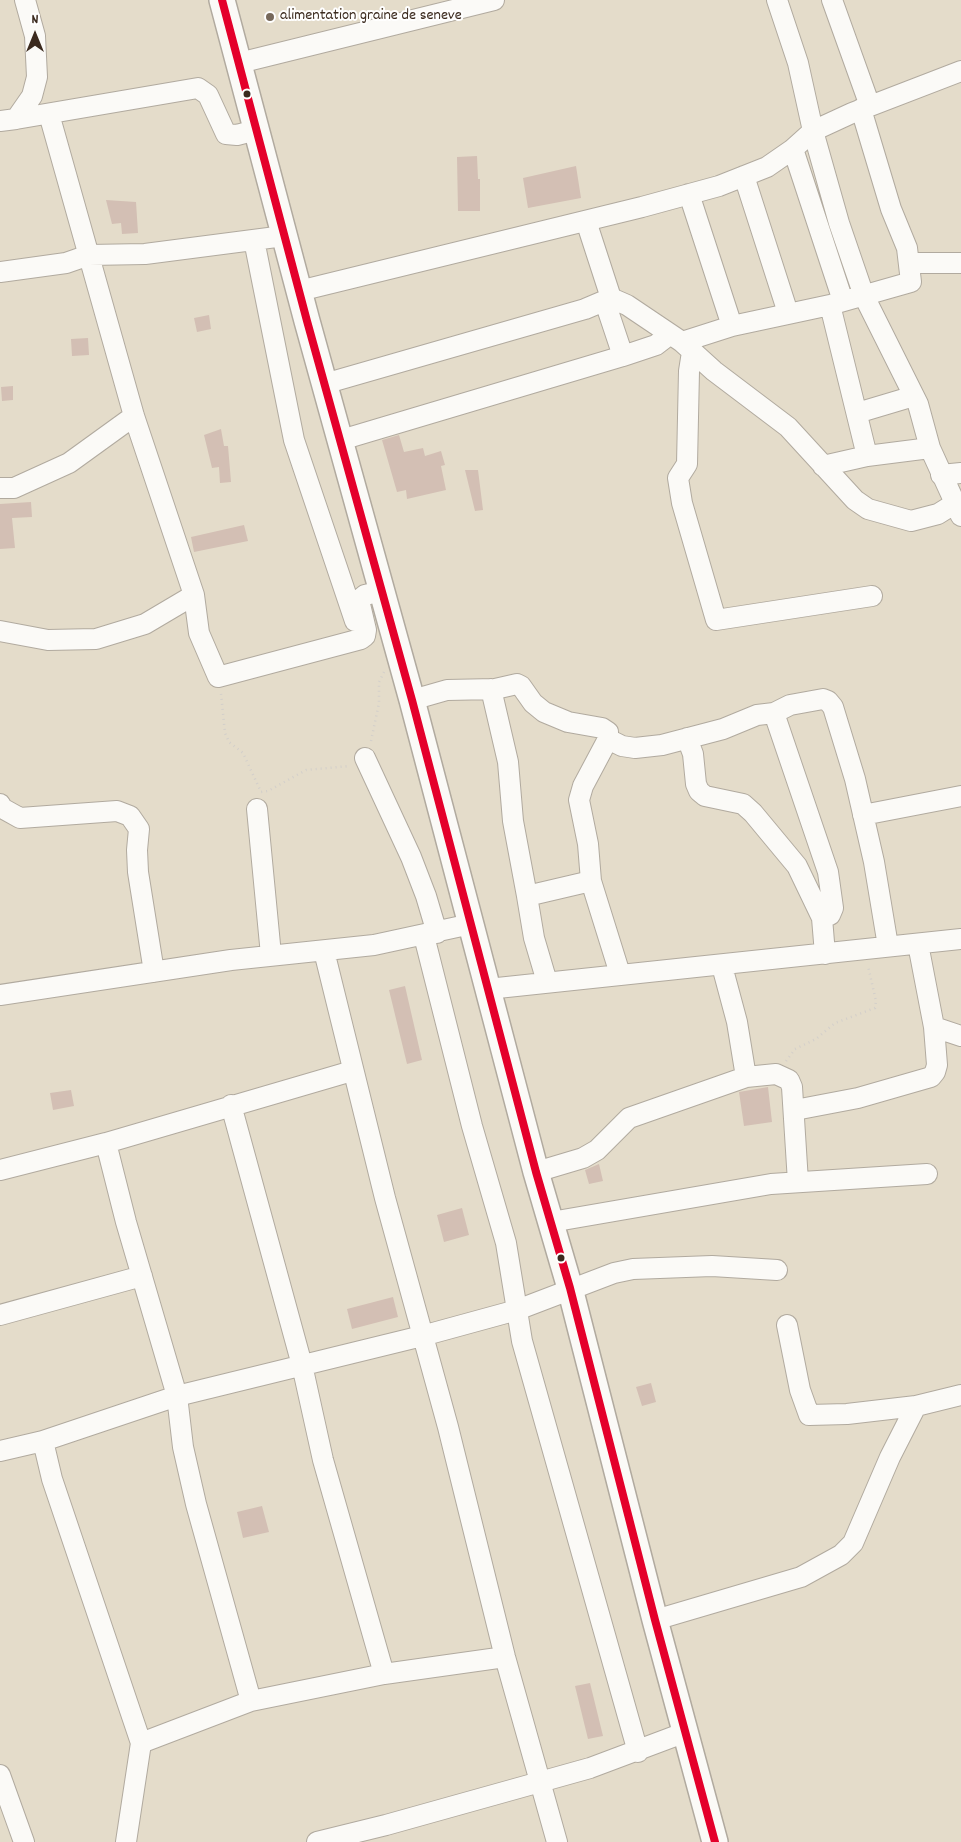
<!DOCTYPE html>
<html>
<head>
<meta charset="utf-8">
<style>
  body { margin:0 }
  #map { position:relative; width:961px; height:1842px; overflow:hidden; background:#e4dcca; font-family:Dekko,sans-serif }
  canvas { display:block }
  .north { position:absolute; left:10px; top:10px; width:50px; height:50px; -webkit-text-stroke:4px #fff; paint-order:stroke; rotate:0deg; font-size:14px; font-weight:700; line-height:20px; text-align:center; color:#3b2a1e }
  .north::after { content:''; display:block; margin:auto; width:18px; height:22px; background:#3b2a1e; clip-path:polygon(50% 0,100% 100%,50% 72%,0 100%) }
</style>
</head>
<body>
<div id="map">
<canvas width="961" height="1842"></canvas>
<div class="north">N</div>
</div>
<script>
const g = document.querySelector('canvas').getContext('2d');
g.lineJoin = 'round';
function fillPath(path, color) {
  g.fillStyle = color;
  g.fill(path, 'evenodd');
}
function shape(rows) {
  const path = new Path2D();
  for (const r of rows) {
    path.moveTo(r[0], r[1]);
    for (let i = 2; i < r.length; i += 2) path.lineTo(r[i], r[i + 1]);
  }
  return path;
}
function stroke(path, color, width, dash) {
  g.strokeStyle = color;
  g.lineWidth = width;
  g.lineCap = dash ? 'butt' : 'round';
  g.setLineDash(dash || []);
  g.stroke(path);
}
function drawText(font, color, halo, rows, align = 'center') {
  g.font = font + ' Dekko,sans-serif';
  g.lineWidth = 4;
  g.setLineDash([]);
  g.textBaseline = 'middle';
  g.strokeStyle = halo;
  g.fillStyle = color;
  for (const [text, x, y, turn = 0] of rows) {
    g.save();
    g.translate(x, y);
    g.rotate((+turn || 0) * Math.PI / 180);
    g.textAlign = isNaN(turn) ? turn : align;
    if (halo) g.strokeText(text, 0, 0);
    g.fillText(text, 0, 0);
    g.restore();
  }
}
const building = shape([
  [477,156,478,179,480,179,480,211,458,211,457,157],
  [576,166,581,198,528,208,523,178],
  [106,200,136,202,138,233,122,234,121,223,112,224],
  [209,315,211,329,197,332,194,318],
  [88,338,89,355,72,356,71,339],
  [13,386,13,400,2,401,1,387],
  [221,429,224,446,228,446,231,482,220,483,219,467,212,468,204,435],
  [399,435,404,452,423,448,425,456,441,451,445,465,441,466,446,490,407,499,406,490,397,492,382,440],
  [465,470,478,470,483,510,475,511],
  [31,502,32,517,12,518,15,548,0,549,0,504],
  [244,525,248,541,194,552,191,537],
  [405,986,422,1060,407,1064,389,990],
  [768,1087,772,1122,744,1126,739,1092],
  [71,1090,74,1106,53,1110,50,1093],
  [599,1164,603,1181,589,1184,585,1170],
  [462,1208,469,1235,444,1242,437,1215],
  [393,1297,398,1317,352,1329,347,1309],
  [651,1383,656,1402,642,1406,636,1387],
  [262,1506,269,1532,243,1538,237,1512],
  [590,1683,603,1736,588,1739,575,1686]
]);
const path = shape([
  [221,694,225,733,229,742,243,753,261,792,268,791,306,770,350,766],
  [371,741,379,703,379,682,384,672],
  [786,1061,795,1049,816,1039,835,1023,875,1008,876,1001,868,966]
]);
const minor = shape([
  [777,0,798,63,813,131,839,223,864,296,918,404,930,448,961,516],
  [832,0,870,106],
  [239,63,494,0],
  [49,114,134,416,194,595,199,633,218,677,361,639,365,636,366,630,359,600,365,595,382,591],
  [16,119,198,88,208,95,226,134,237,135,256,130],
  [0,121,16,119,32,96,37,77,35,36,25,0],
  [793,149,843,301],
  [744,176,788,313],
  [689,194,732,326],
  [586,221,611,298,627,305,682,342,714,371,788,427,855,500,868,509,911,521,938,514,954,504],
  [254,240,294,440,355,621],
  [909,263,961,263],
  [0,272,66,263,89,255,145,254,284,236],
  [299,291,642,207,719,186,767,167,793,149,813,131,852,113,961,71],
  [605,302,623,356],
  [830,305,867,456],
  [682,342,732,326,830,305,911,282,907,248,891,209,861,109],
  [692,352,689,371,687,464,678,478,682,503,716,620,872,596],
  [324,384,585,309,611,298],
  [857,413,914,396],
  [341,440,623,356,656,345,669,335],
  [823,466,867,456,930,448],
  [941,475,961,473],
  [0,488,14,488,69,463,134,416],
  [0,631,48,640,96,639,145,624,194,595],
  [491,689,508,762,513,821,527,896],
  [412,700,447,690,495,689,517,684,521,686,533,703,544,712,568,722,602,728,608,732,608,739,622,746,635,748,662,745,723,729,757,715,774,713,790,705,823,699,828,701,833,707,855,779,874,862,888,946],
  [774,713,828,872,833,908,830,915,822,918],
  [687,738,693,754,696,784,699,791,705,796,743,804,753,813,797,866,822,918,825,954],
  [608,739,583,786,579,800,588,844,591,881,620,974],
  [365,758,411,857,426,896,437,933],
  [0,804,2,808,20,818,117,811,130,816,139,829,137,850,138,872,154,972],
  [257,809,271,955],
  [863,815,961,796],
  [424,936,472,1126,506,1243,522,1341,638,1752],
  [918,944,934,1027,961,1036],
  [324,951,385,1198,448,1427,505,1657,557,1842],
  [722,966,737,1022,746,1077],
  [547,982,534,938,527,896,591,881],
  [488,989,961,939],
  [0,995,231,960,374,945,471,924],
  [231,1105,302,1365,323,1460,384,1674],
  [795,1110,858,1098,931,1077,935,1072,937,1065,934,1027],
  [0,1170,106,1143],
  [536,1172,583,1158,597,1150,629,1118,746,1077,776,1074,789,1080,792,1087,798,1182],
  [551,1222,771,1184,927,1174],
  [0,1315,142,1276],
  [787,1325,800,1390,809,1415,847,1414,916,1406],
  [0,1451,43,1441],
  [655,1620,801,1577,841,1555,853,1543,890,1457,916,1406,961,1395],
  [251,1701,196,1504,183,1447,177,1396,126,1222,106,1143,352,1071],
  [141,1743,52,1479,43,1441,177,1396,422,1336,517,1310,614,1273,633,1269,712,1266,777,1270],
  [0,1775,24,1842],
  [126,1842,141,1743,251,1701,384,1674,505,1657],
  [317,1842,386,1825,590,1768,686,1732]
]);
const major = shape([
  [222,0,307,321,412,700,536,1172,570,1288,655,1620,715,1842]
]);
const bus1 = shape([
  [222,0,307,321,412,700,536,1172,570,1288,655,1620,715,1842]
]);
const markers = [
  [270,17,5,"#76685a"],
  [247,94,4.5,"#3b2a1e"],
  [561,1258,4.5,"#3b2a1e"]
];
const poiNames = [
  ["alimentation graine de seneve",280,17]
];
fillPath(building, '#d3bfb4');
stroke(minor, '#b1aa9f', 22);
stroke(major, '#b1aa9f', 28);
stroke(path, '#d3cfca', 2.5, [1, 4]);
stroke(minor, '#fbfaf7', 20);
stroke(major, '#fbfaf7', 25);
stroke(bus1, '#e4002b', 8);
for (const [x, y, r, color] of markers) {
  const dot = new Path2D();
  dot.arc(x, y, r, 0, 2 * Math.PI);
  g.fillStyle = color;
  g.fill(dot);
  stroke(dot, '#fff', 2);
}
drawText('16px', '#3b2a1e', '#fff', poiNames, 'left');
</script>
</body>
</html>
